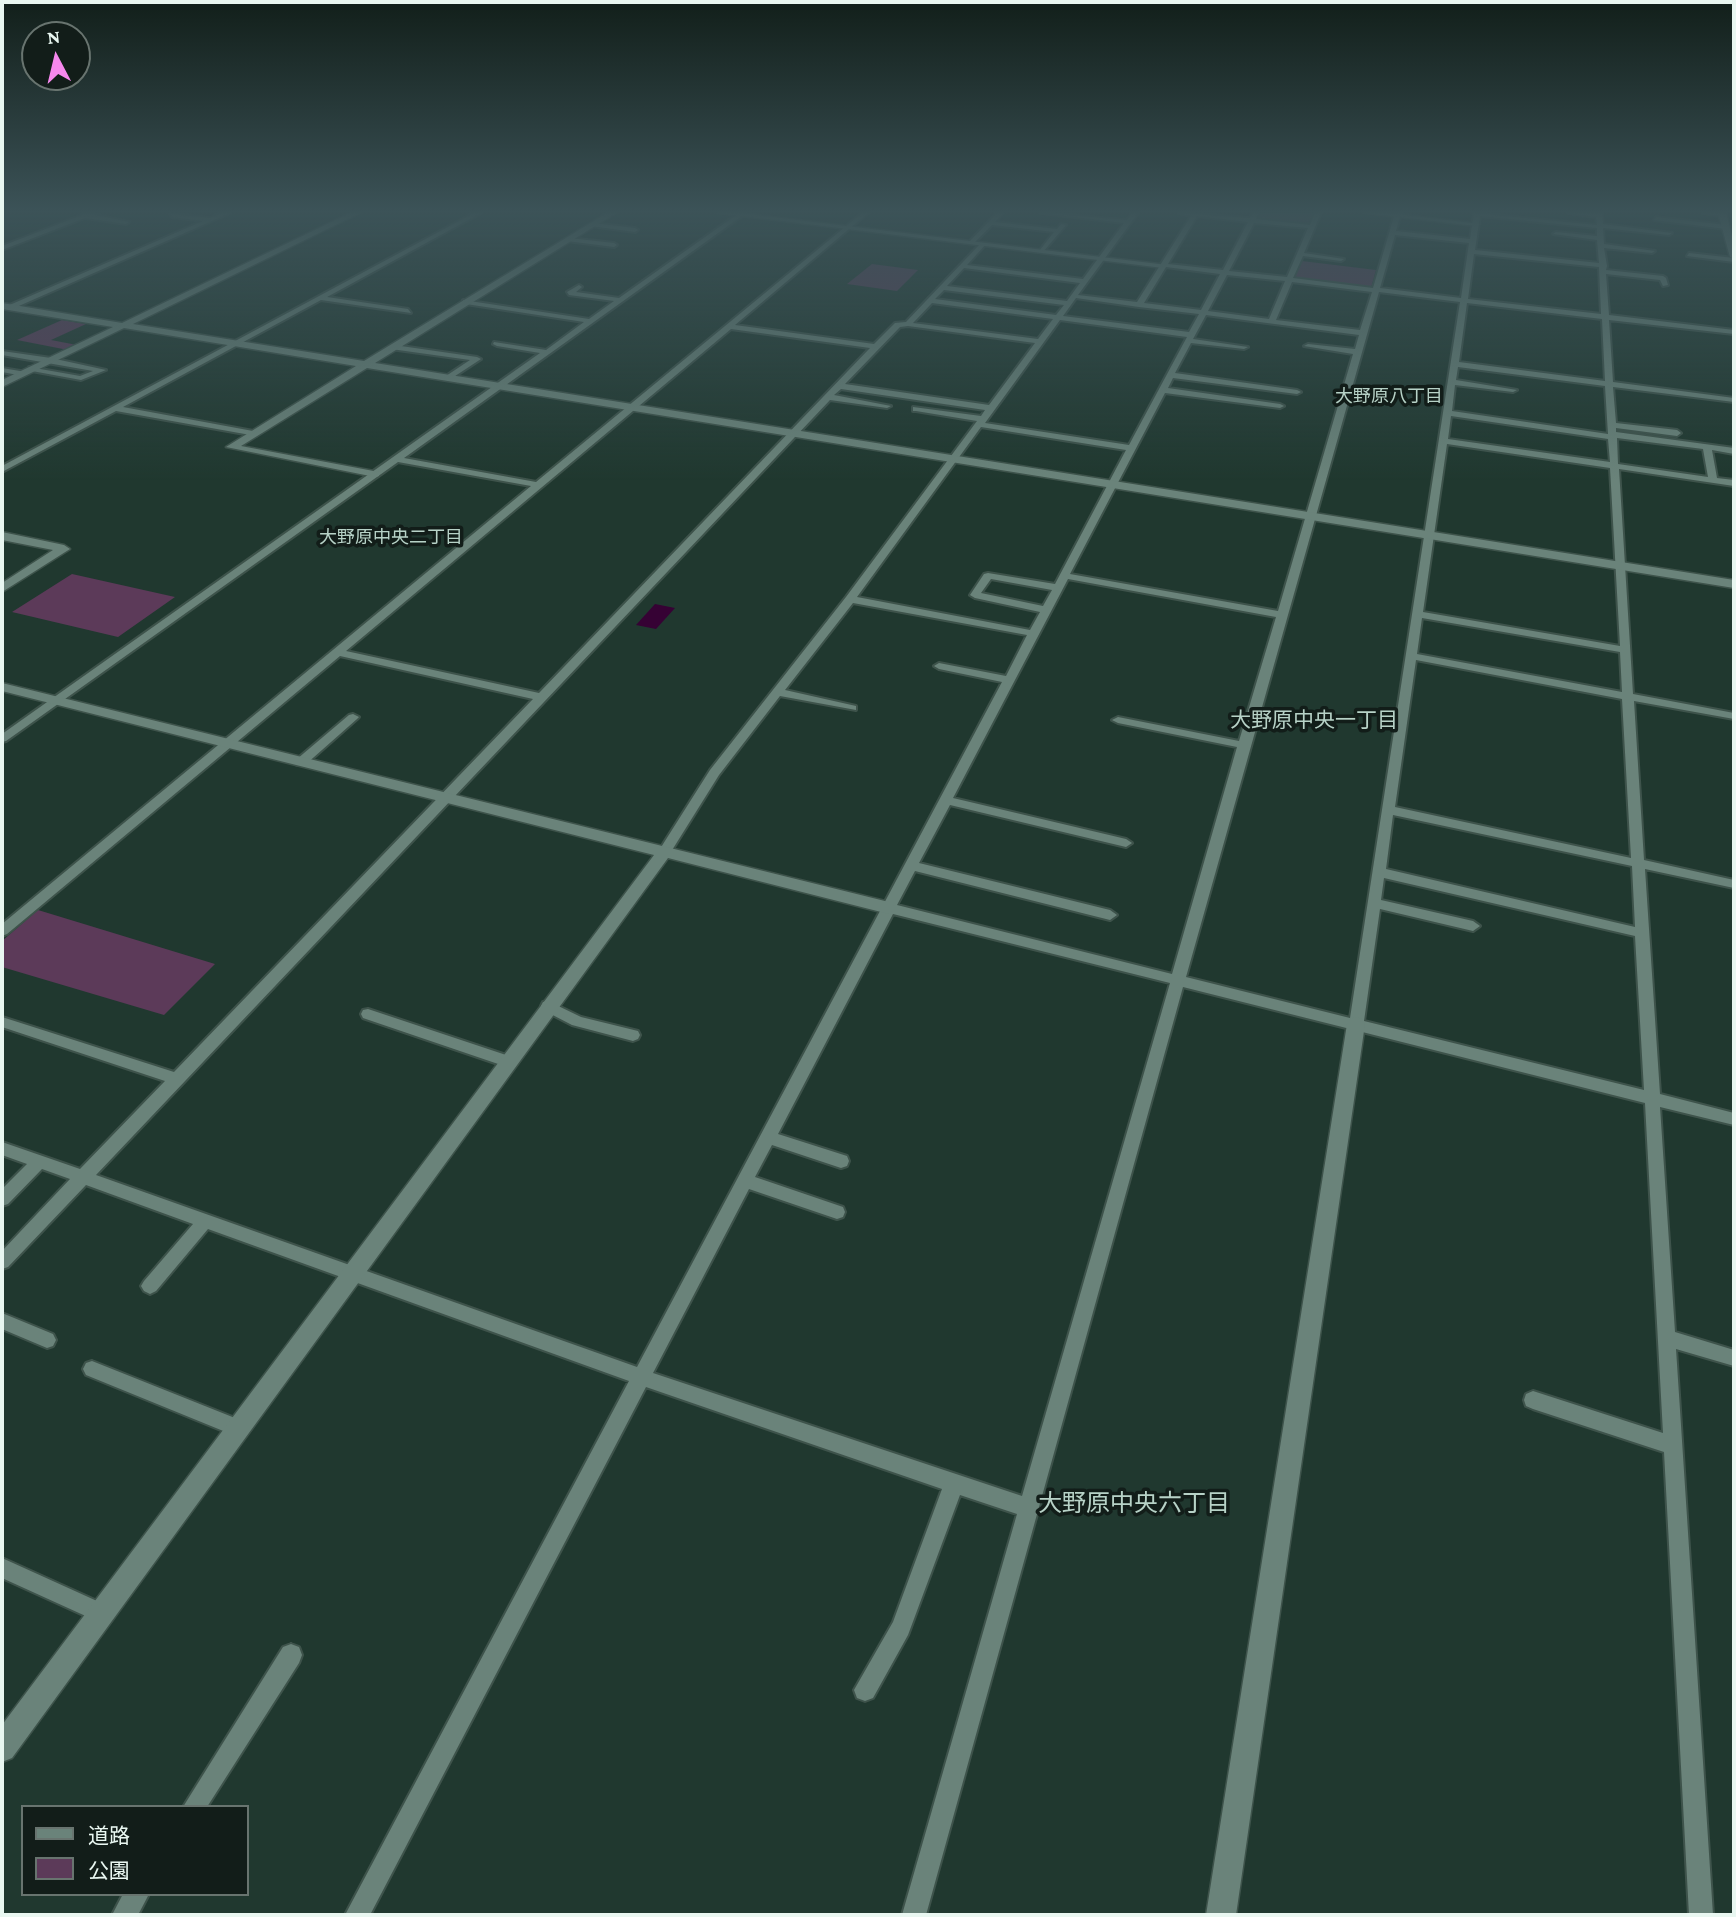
<!DOCTYPE html>
<html>
<head>
<meta charset="utf-8">
<style>
  body { margin:0 }
  #map { position:relative; width:1736px; height:1917px; overflow:hidden; background:#20382f; font-family:"Crimson Pro","Noto Sans JP",serif }
  canvas { display:block }
  .frame { position:absolute; inset:0; border:4px solid #e9f7f1; pointer-events:none }
  .legend { position:absolute; left:21px; top:1805px; width:228px; height:91px; box-sizing:border-box; background:#121d19; border:2px solid #68746f; margin:0; padding:9px 12px; list-style:none; font-size:21px; color:#e9f7f1 }
  .legend li { display:flex; align-items:center; gap:14px; height:35px }
  .legend b { width:35px; border:2px solid #68746f }
  .north { position:absolute; left:21px; top:21px; width:70px; height:70px; box-sizing:border-box; background:#121d19; border:2px solid #68746f; border-radius:50%; rotate:353deg; font-size:19px; font-weight:700; line-height:28px; text-align:center; color:#e9f7f1 }
  .north::after { content:''; display:block; margin:auto; width:24px; height:32px; background:#f688ed; clip-path:polygon(50% 0,100% 100%,50% 72%,0 100%) }
</style>
</head>
<body>
<div id="map">
<canvas width="1736" height="1917"></canvas>
<div class="frame"></div>
<ul class="legend">
<li><b style="height:9px;background:#6a837a"></b>道路</li>
<li><b style="height:19px;background:#5c3a59"></b>公園</li>
</ul>
<div class="north">N</div>
</div>
<script>
const g = document.querySelector('canvas').getContext('2d');
g.lineJoin = 'round';
function fillPath(path, color) {
  g.fillStyle = color;
  g.fill(path, 'evenodd');
}
function shape(rows) {
  const path = new Path2D();
  for (const r of rows) {
    path.moveTo(r[0], r[1]);
    for (let i = 2; i < r.length; i += 2) path.lineTo(r[i], r[i + 1]);
  }
  return path;
}
function stroke(path, color, width, dash) {
  g.strokeStyle = color;
  g.lineWidth = width;
  g.lineCap = dash ? 'butt' : 'round';
  g.setLineDash(dash || []);
  g.stroke(path);
}
function drawText(font, color, halo, rows, align = 'center') {
  g.font = font + ' "Crimson Pro","Noto Sans JP",serif';
  g.lineWidth = 7;
  g.setLineDash([]);
  g.textBaseline = 'middle';
  g.strokeStyle = halo;
  g.fillStyle = color;
  for (const [text, x, y, turn = 0] of rows) {
    g.save();
    g.translate(x, y);
    g.rotate((+turn || 0) * Math.PI / 180);
    g.textAlign = isNaN(turn) ? turn : align;
    if (halo) g.strokeText(text, 0, 0);
    g.fillText(text, 0, 0);
    g.restore();
  }
}
const green = shape([
  [1261,213,1314,213,1310,225,1305,225,1257,219],
  [1302,261,1376,270,1371,288,1294,279],
  [872,264,918,270,897,291,847,284],
  [62,320,86,324,51,340,77,345,68,350,17,340],
  [72,574,175,597,118,637,12,612],
  [38,910,215,964,164,1015,2,967,2,941]
]);
const water = shape([
  [655,604,675,608,656,629,636,625]
]);
const minor = shape([
  [87,213,129,222,126,224,85,218,2,250,2,246,87,213],
  [222,213,230,213,12,309,5,307,203,221,172,217,170,214,210,218,222,213],
  [474,213,481,213,327,297,408,309,411,313,321,300,123,407,253,431,257,434,256,436,116,411,2,472,2,466,474,213],
  [739,213,746,213,404,458,536,482,862,213,868,213,735,325,874,344,895,323,906,322,981,243,986,244,967,265,1083,279,1124,223,1041,213,1127,220,1132,213,1138,213,1078,295,1137,302,1191,216,1179,213,1250,218,1253,213,1259,213,1256,219,1310,225,1315,213,1321,213,1304,253,1344,259,1341,261,1303,256,1293,278,1373,288,1395,213,1401,213,1396,231,1470,239,1474,213,1597,225,1596,217,1568,213,1602,213,1603,224,1672,233,1669,235,1603,228,1604,244,1655,251,1652,253,1604,248,1607,266,1606,270,1663,276,1666,278,1668,285,1663,286,1660,280,1606,274,1609,315,1734,330,1734,334,1609,320,1613,382,1734,398,1734,402,1613,387,1616,423,1677,430,1681,433,1677,436,1616,428,1616,432,1734,448,1734,454,1712,450,1717,478,1734,480,1734,486,1619,469,1633,694,1734,713,1734,719,1634,701,1644,860,1734,880,1734,888,1645,869,1660,1094,1734,1113,1734,1125,1660,1107,1675,1332,1734,1350,1734,1366,1676,1349,1713,1915,1689,1915,1664,1452,1533,1409,1526,1406,1524,1400,1526,1394,1533,1391,1663,1433,1645,1103,1183,987,926,1915,902,1915,1017,1514,960,1495,908,1635,873,1698,865,1701,857,1698,854,1690,893,1622,942,1489,646,1387,370,1915,345,1915,629,1381,208,1229,156,1291,150,1294,144,1291,141,1286,144,1281,193,1224,86,1185,8,1267,2,1269,2,1251,70,1179,42,1169,8,1204,2,1206,2,1189,27,1164,2,1155,2,1142,80,1169,165,1081,2,1027,2,1017,174,1072,533,699,340,656,7,934,2,936,2,924,531,486,398,462,6,741,2,742,2,734,540,353,497,346,493,344,494,342,546,350,584,322,466,304,463,300,589,319,614,301,569,295,567,292,579,285,582,287,576,292,619,298,739,213],
  [1197,216,1248,222,1223,270,1168,264,1197,216],
  [1480,216,1597,228,1597,236,1556,232,1553,234,1597,240,1599,263,1475,250,1480,216],
  [1254,223,1308,228,1287,277,1229,271,1254,223],
  [1395,235,1469,243,1461,298,1380,288,1395,235],
  [1474,254,1599,267,1601,314,1468,299,1474,254],
  [1166,267,1220,274,1201,310,1144,303,1166,267],
  [964,268,1080,283,1067,301,947,286,964,268],
  [1227,275,1285,281,1269,319,1208,311,1227,275],
  [1292,282,1372,292,1360,330,1276,320,1292,282],
  [944,290,1064,305,1056,315,935,299,944,290],
  [1379,292,1460,302,1350,1018,1186,977,1379,292],
  [1076,298,1139,307,1199,314,1189,332,1063,316,1076,298],
  [932,303,1053,319,1038,339,913,323,932,303],
  [1467,303,1602,319,1605,381,1459,362,1467,303],
  [1206,315,1359,335,1355,349,1308,344,1304,346,1353,354,1278,611,1070,574,1165,393,1280,408,1284,406,1280,404,1168,388,1173,378,1297,394,1301,392,1297,390,1175,373,1191,343,1244,349,1248,347,1193,339,1206,315],
  [1060,320,1187,337,1129,445,985,423,1060,320],
  [908,326,1035,343,989,405,845,384,900,327,908,326],
  [731,329,870,348,539,693,346,651,731,329],
  [1458,367,1605,386,1608,434,1452,411,1455,385,1513,392,1517,390,1456,380,1458,367],
  [841,389,985,410,981,416,913,407,913,411,916,411,977,421,846,597,710,770,658,852,659,855,669,855,719,775,780,696,856,710,856,706,785,690,853,603,1027,635,1006,676,939,663,934,666,939,669,1002,682,637,1367,96,1175,830,400,887,408,891,406,834,395,841,389],
  [1451,416,1608,439,1610,462,1448,439,1451,416],
  [981,427,1126,450,1055,584,988,573,984,574,970,595,975,598,1040,612,1030,630,857,597,981,427],
  [1617,438,1703,449,1708,477,1618,464,1617,438],
  [1447,444,1610,468,1620,646,1423,612,1447,444],
  [991,579,1052,590,1043,606,981,593,991,579],
  [1068,579,1276,617,1239,741,1118,717,1112,720,1118,723,1237,747,1172,974,897,905,915,871,1110,920,1117,915,1110,910,919,863,950,805,1126,847,1132,843,1126,839,953,798,1068,579],
  [1422,618,1620,652,1622,692,1417,654,1422,618],
  [1416,660,1622,699,1631,858,1395,807,1416,660],
  [1393,815,1632,866,1635,927,1386,869,1393,815],
  [1384,878,1635,936,1644,1090,1364,1021,1380,909,1473,931,1480,926,1473,921,1381,900,1384,878],
  [893,914,1170,983,1022,1496,653,1373,749,1189,837,1219,843,1217,845,1212,843,1207,755,1177,772,1145,841,1168,847,1166,849,1161,847,1156,778,1134,893,914],
  [997,213,1003,213,995,222,1057,229,1061,224,1066,225,1043,252,1040,250,1054,232,992,225,974,243,970,243,970,241,997,213],
  [1703,213,1724,213,1725,214,1722,216,1703,213],
  [1656,217,1726,225,1729,227,1726,229,1654,220,1656,217],
  [593,223,635,228,638,230,635,232,591,226,593,223],
  [569,238,614,243,617,245,614,247,567,241,569,238],
  [1689,253,1734,258,1734,262,1687,256,1689,253],
  [394,345,477,357,481,359,449,380,446,380,446,376,470,360,391,349,390,347,394,345],
  [2,351,51,358,106,370,81,380,32,371,29,371,29,367,80,376,93,371,2,355,2,351],
  [2,368,26,372,27,374,23,376,2,372,2,368],
  [353,714,359,717,357,719,305,765,297,765,297,759,349,715,353,714],
  [548,1001,581,1017,638,1031,640,1035,638,1039,633,1041,572,1025,543,1010,541,1006,543,1002,548,1001],
  [368,1009,512,1057,515,1061,512,1065,507,1067,363,1018,361,1014,363,1010,368,1009],
  [2,1313,53,1334,56,1340,53,1346,47,1348,2,1329,2,1313],
  [92,1361,245,1422,247,1428,245,1434,238,1437,86,1375,83,1369,86,1363,92,1361],
  [2,1558,108,1606,111,1613,108,1620,101,1623,2,1578,2,1558],
  [291,1644,299,1647,302,1655,299,1663,207,1807,183,1807,283,1647,291,1644],
  [123,1894,149,1894,138,1915,112,1915,123,1894]
]);
const tertiary = shape([
  [350,213,360,213,133,324,364,361,607,213,616,213,375,363,1734,580,1734,588,367,368,241,446,379,472,379,476,375,477,226,447,356,366,124,328,2,387,2,380,113,327,2,309,2,303,122,323,350,213],
  [718,213,740,213,1167,265,1163,268,718,213],
  [1365,213,1389,213,1480,224,1476,226,1365,213],
  [1718,213,1726,213,1734,243,1734,259,1730,257,1718,213],
  [2,532,64,545,70,549,2,592,2,583,53,550,2,540,2,532],
  [2,683,889,902,897,908,889,914,668,858,12,1758,2,1762,2,1725,654,855,2,691,2,683],
  [1356,1017,1362,1019,1365,1024,1236,1915,1206,1915,1347,1024,1350,1019,1356,1017]
]);
const farNeighbourhoodnames = [
  ["大野原八丁目",1389,396],
  ["大野原中央二丁目",391,537]
];
const neighbourhoodNames = [
  ["大野原中央一丁目",1314,721]
];
const nearNeighbourhoodnames = [
  ["大野原中央六丁目",1134,1504]
];
fillPath(green, '#5c3a59');
fillPath(water, '#360234');
stroke(minor, '#3e534b', 4);
stroke(tertiary, '#3e534b', 3);
fillPath(minor, '#6a837a');
fillPath(tertiary, '#6a837a');
const sky = g.createLinearGradient(0, 0, 0, 481);
sky.addColorStop(0, '#121f1a');
sky.addColorStop(0.44, '#3c5358');
sky.addColorStop(1, '#3c535800');
g.fillStyle = sky;
g.fillRect(0, 0, 1736, 481);
drawText('18px', '#b7d2c7', '#121d19', farNeighbourhoodnames);
drawText('21px', '#b7d2c7', '#121d19', neighbourhoodNames);
drawText('24px', '#b7d2c7', '#121d19', nearNeighbourhoodnames);
</script>
</body>
</html>
